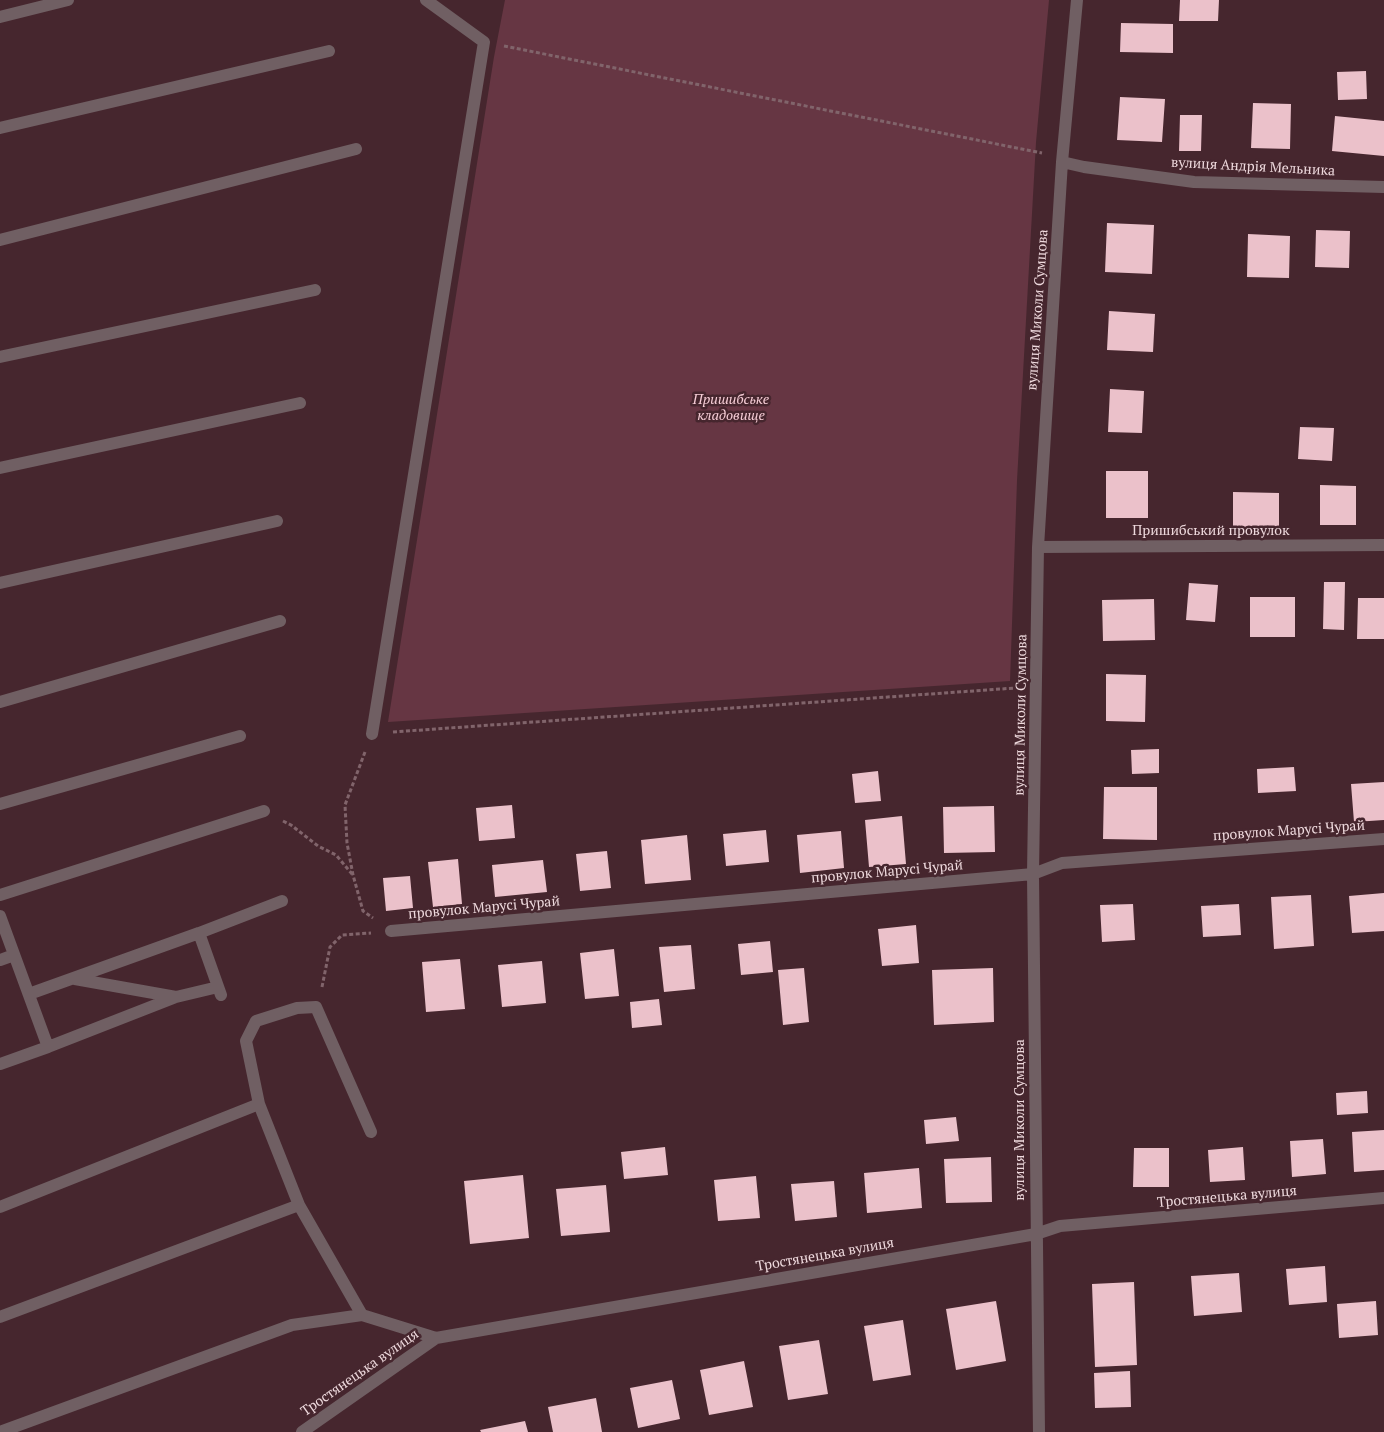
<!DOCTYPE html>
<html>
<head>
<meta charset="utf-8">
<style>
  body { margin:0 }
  canvas { display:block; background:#46262e }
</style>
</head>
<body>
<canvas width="1384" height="1432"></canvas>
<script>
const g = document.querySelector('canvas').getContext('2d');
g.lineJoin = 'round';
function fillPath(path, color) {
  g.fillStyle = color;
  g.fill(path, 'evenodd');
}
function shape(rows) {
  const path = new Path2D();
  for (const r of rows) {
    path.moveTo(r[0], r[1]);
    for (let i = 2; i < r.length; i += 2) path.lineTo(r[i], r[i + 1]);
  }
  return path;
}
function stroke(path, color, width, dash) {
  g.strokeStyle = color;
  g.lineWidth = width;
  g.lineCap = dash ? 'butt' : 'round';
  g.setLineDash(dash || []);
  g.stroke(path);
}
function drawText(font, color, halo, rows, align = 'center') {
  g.font = font + ' "PT Serif",serif';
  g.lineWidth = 5;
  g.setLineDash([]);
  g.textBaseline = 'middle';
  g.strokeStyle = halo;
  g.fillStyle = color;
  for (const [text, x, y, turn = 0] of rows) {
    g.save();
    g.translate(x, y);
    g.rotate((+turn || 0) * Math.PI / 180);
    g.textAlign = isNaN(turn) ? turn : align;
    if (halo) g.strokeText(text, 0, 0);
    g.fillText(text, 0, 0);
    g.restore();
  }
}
const green = shape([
  [505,0,1049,0,1036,142,1017,480,1010,681,388,722,494,57]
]);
const building = shape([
  [1180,0,1219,0,1218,21,1179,21],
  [1121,23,1173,24,1173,53,1120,52],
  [1366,71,1367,99,1338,100,1337,72],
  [1120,97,1165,99,1162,142,1117,140],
  [1253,103,1291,104,1290,149,1251,148],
  [1180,115,1202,115,1201,151,1179,151],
  [1335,116,1384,121,1384,156,1332,151],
  [1107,223,1154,225,1152,274,1105,272],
  [1316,230,1350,231,1349,268,1315,267],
  [1248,234,1290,236,1289,278,1247,277],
  [1109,311,1155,314,1153,352,1107,350],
  [1110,389,1144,391,1142,433,1108,432],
  [1300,427,1334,428,1332,461,1298,459],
  [1106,471,1148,471,1148,518,1106,518],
  [1320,485,1356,486,1356,525,1320,525],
  [1233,492,1279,493,1279,527,1233,527],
  [1324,582,1345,582,1344,630,1323,629],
  [1189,583,1218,585,1215,622,1186,620],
  [1250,597,1295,597,1295,637,1250,637],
  [1358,598,1384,598,1384,639,1357,639],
  [1154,599,1155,640,1103,641,1102,600],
  [1106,674,1146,675,1145,722,1106,721],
  [1159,749,1159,773,1132,774,1131,750],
  [1294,767,1296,791,1258,793,1257,769],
  [878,771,881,801,855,803,852,774],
  [1384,782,1384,820,1354,822,1351,784],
  [1104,787,1157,787,1157,840,1103,839],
  [512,805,515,838,479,841,476,808],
  [994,806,995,852,944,853,943,807],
  [902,816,906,864,869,867,865,820],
  [766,830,769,862,726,866,723,834],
  [841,831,844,868,800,873,797,835],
  [687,835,691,880,645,884,641,840],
  [607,851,611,888,580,891,576,854],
  [458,859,462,904,433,907,428,862],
  [543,860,547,892,495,897,492,865],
  [410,876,413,908,386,911,383,878],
  [1384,893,1384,931,1352,933,1349,896],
  [1311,895,1314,946,1274,949,1271,897],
  [1133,904,1135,940,1102,942,1100,905],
  [1239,904,1241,935,1203,937,1201,906],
  [916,925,919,963,882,966,878,929],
  [770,941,773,972,741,975,738,944],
  [691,945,695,989,664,992,659,947],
  [614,949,619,996,585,999,580,953],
  [460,959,465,1009,426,1012,422,962],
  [542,961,546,1003,502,1007,498,965],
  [804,968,809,1022,783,1025,778,970],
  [993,968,994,1022,934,1025,932,970],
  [659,999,662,1025,632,1028,630,1002],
  [1367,1091,1368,1113,1337,1115,1336,1093],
  [956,1117,959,1141,926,1144,924,1120],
  [1384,1130,1384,1170,1354,1172,1352,1132],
  [1323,1139,1326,1174,1292,1177,1290,1141],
  [665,1147,668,1175,624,1179,621,1152],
  [1243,1147,1245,1180,1210,1182,1208,1150],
  [1134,1148,1169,1148,1169,1187,1133,1187],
  [991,1157,992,1202,946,1203,944,1159],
  [919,1168,922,1208,867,1213,864,1173],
  [523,1175,529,1238,470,1244,464,1181],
  [756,1176,760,1218,718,1221,714,1180],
  [834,1181,837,1217,795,1221,791,1184],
  [606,1185,610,1232,561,1236,556,1189],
  [1325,1266,1327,1302,1289,1305,1286,1269],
  [1239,1273,1242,1312,1194,1316,1191,1276],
  [1134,1282,1137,1365,1095,1367,1092,1284],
  [996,1301,1006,1361,956,1370,946,1309],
  [1376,1301,1378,1335,1339,1338,1337,1304],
  [903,1320,911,1375,873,1381,864,1326],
  [819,1340,828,1394,788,1400,779,1346],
  [744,1361,753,1407,709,1415,700,1370],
  [1130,1371,1131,1407,1095,1408,1094,1373],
  [672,1380,680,1419,638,1428,630,1388],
  [596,1398,602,1432,553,1432,548,1407],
  [525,1421,528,1432,481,1432,480,1430]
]);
const path = shape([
  [504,46,1042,153],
  [393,732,1015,688],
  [365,752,345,805,347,843,353,875,363,911,373,918],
  [283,821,291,825,318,846,336,855,352,874],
  [322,987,330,947,342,935,371,933]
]);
const minor = shape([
  [0,17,68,0],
  [0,128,329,51],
  [1062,162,1084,167,1194,182,1384,187],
  [0,240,356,149],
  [0,357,315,290],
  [0,468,300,403],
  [1038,547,1384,545],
  [0,583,277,521],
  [0,702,280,621],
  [372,734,484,42,426,0],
  [0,804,240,736],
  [0,895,264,811],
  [0,916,48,1047,0,1064],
  [391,931,1033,874,1062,863,1384,839],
  [199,933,221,995],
  [0,960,14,955],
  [75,979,176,997],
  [29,994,199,933,282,901],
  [48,1047,176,997,218,987],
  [259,1104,246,1041,256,1021,297,1008,316,1007,371,1132],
  [0,1207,259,1104,299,1205,362,1315],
  [0,1317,299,1205],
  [0,1432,292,1325,362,1315,436,1338],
  [302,1432,436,1338,1036,1234,1060,1226,1384,1198],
  [1039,1432,1033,874,1038,547,1062,162,1077,0]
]);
const streetNames = [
  ["вулиця Андрія Мельника",1253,167,3],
  ["вулиця Миколи Сумцова",1038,310,-86],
  ["Пришибський провулок",1211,531],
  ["вулиця Миколи Сумцова",1021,715,-89],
  ["провулок Марусі Чурай",1289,831,-4],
  ["провулок Марусі Чурай",887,872,-5],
  ["провулок Марусі Чурай",484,908,-5],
  ["вулиця Миколи Сумцова",1020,1120,-90],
  ["Тростянецька вулиця",1227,1197,-5],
  ["Тростянецька вулиця",825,1255,-10],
  ["Тростянецька вулиця",360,1373,-35]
];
const parkNames = [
  ["Пришибське",731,400],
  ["кладовище",731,416]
];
fillPath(green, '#663643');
fillPath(building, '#ebc1ca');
stroke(path, '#81646b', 3, [4, 2.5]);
stroke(minor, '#705f63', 12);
drawText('14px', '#eed9dd', '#46262e', streetNames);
drawText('italic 14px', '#f6cdd6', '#46262e', parkNames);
</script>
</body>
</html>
